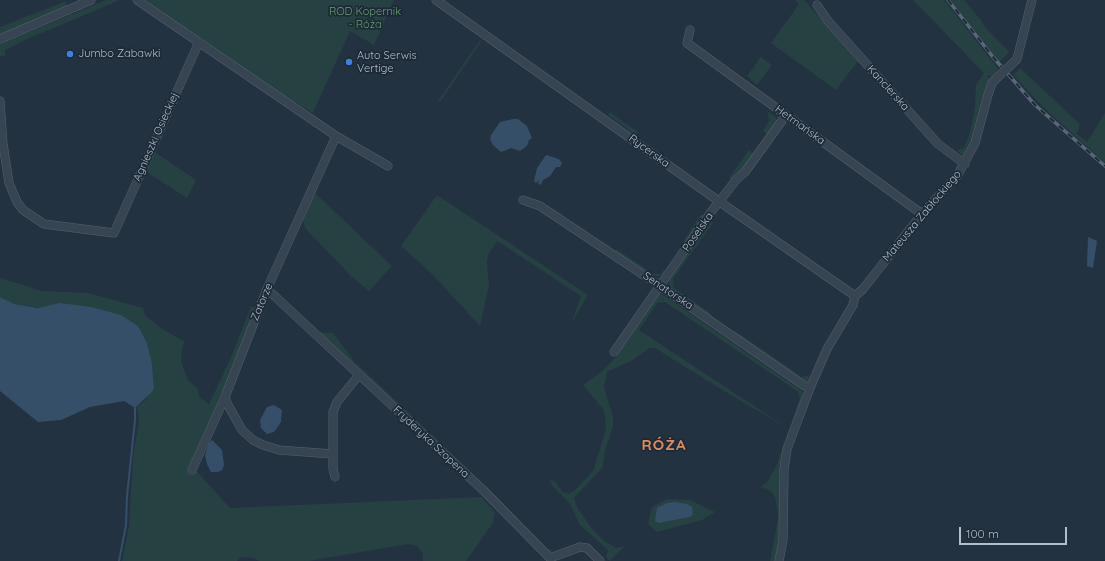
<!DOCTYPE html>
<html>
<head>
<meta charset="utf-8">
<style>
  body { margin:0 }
  #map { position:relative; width:1105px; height:561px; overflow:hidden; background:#233241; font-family:Quicksand,sans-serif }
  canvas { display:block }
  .scale { position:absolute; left:959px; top:527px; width:108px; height:18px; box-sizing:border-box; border:2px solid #b4becb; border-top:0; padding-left:5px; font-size:12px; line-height:14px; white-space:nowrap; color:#b4becb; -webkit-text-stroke:3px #1c2936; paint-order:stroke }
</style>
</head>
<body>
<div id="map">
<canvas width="1105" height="561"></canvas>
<div class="scale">100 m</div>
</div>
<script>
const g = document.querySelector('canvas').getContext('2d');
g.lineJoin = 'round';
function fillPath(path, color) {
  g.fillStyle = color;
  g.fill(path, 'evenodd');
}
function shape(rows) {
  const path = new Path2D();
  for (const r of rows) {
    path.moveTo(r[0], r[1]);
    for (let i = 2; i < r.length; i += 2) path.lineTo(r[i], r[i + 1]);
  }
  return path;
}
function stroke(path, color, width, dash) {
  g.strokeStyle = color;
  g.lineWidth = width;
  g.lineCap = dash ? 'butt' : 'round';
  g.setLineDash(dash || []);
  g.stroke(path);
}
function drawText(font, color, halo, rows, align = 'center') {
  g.font = font + ' Quicksand,sans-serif';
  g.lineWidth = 3.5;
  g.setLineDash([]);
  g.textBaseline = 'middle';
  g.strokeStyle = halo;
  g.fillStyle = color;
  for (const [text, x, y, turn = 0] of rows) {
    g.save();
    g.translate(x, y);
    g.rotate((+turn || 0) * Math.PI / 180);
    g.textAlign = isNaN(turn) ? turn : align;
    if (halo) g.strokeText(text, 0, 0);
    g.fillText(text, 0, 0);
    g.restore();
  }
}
const green = shape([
  [106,0,120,0,25,40,5,50,5,56,0,56,0,44],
  [142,0,394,0,374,45,350,31,313,113,267,85],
  [795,0,804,0,858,61,836,90,771,43,799,4],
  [913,0,944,0,1000,71,992,78,989,75,987,76,990,79,972,142,964,156,963,156,957,150,964,148,970,132,975,107,976,85,984,73],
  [951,0,964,0,981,20,984,26,1009,52,1004,58,999,62],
  [66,1,66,7,0,34,0,27],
  [480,40,481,42,440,102,438,101],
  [761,57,772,65,757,85,747,76],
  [1020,68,1080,124,1077,134,1087,142,1105,113,1105,163,1043,107,1013,75],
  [767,111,776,117,776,124,768,135,763,131,769,121],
  [610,112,638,132,636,135,608,115],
  [749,150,754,154,745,167,727,186,731,179,729,178],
  [155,152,196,180,187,198,145,171],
  [314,192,392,266,369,291,351,276,305,228,303,219],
  [437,195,588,295,571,324,581,296,497,241,488,255,487,263,489,285,480,326,433,275,401,246],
  [701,214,704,217,685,243,683,242],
  [710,220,713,223,673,279,674,288,712,314,709,316,674,292,669,284,670,277],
  [616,249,654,274,661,274,663,270,665,272,659,276,652,276,614,251],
  [0,278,42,291,88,293,143,308,145,315,161,328,185,342,182,348,181,361,188,380,198,389,199,397,209,404,232,355,251,306,256,309,217,405,191,465,230,508,481,497,495,512,493,523,466,561,423,561,423,554,417,546,409,544,309,561,259,561,254,558,241,557,237,561,122,561,129,526,133,457,139,421,137,407,147,399,154,379,147,343,138,326,128,320,13,304,0,297],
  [275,290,320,332,333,333,354,361,491,491,546,549,557,550,547,552,277,294],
  [658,294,662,294,802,391,803,396,782,455,779,477,779,539,775,561,770,561,776,530,778,515,776,501,773,493,767,489,760,487,768,481,777,464,789,429,724,391,655,348,650,348,631,361,607,372,604,387,613,417,613,426,605,451,603,464,602,468,574,498,578,509,593,530,603,540,616,548,625,546,610,561,606,557,608,550,580,525,570,504,552,485,549,480,554,481,563,492,568,494,574,491,593,471,606,429,605,417,603,409,583,385,600,373,617,356,615,355],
  [665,302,797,391,800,398,789,429,639,330,657,303],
  [734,330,802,377,809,375,808,381,804,382,732,333],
  [667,499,690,500,715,512,702,520,657,532,648,524,650,514,652,507]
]);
const water = shape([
  [513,119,518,119,527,126,532,138,529,140,527,146,520,151,511,148,501,152,493,145,490,139,491,135,500,122],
  [546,155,559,159,562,163,560,167,556,167,550,176,543,180,541,185,538,183,539,180,536,183,534,181,537,168],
  [1088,237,1097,241,1093,268,1087,266],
  [0,297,14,304,38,308,60,303,91,307,121,315,138,326,147,343,152,364,154,388,152,392,135,408,124,401,90,407,61,420,38,422,0,391],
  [274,405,282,410,281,422,274,432,267,434,261,428,260,420,267,407],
  [212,440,222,450,224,465,222,470,218,472,211,472,207,464,205,455,209,443],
  [675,502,687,504,692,507,693,514,690,517,658,523,655,521,657,508,667,503]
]);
const stream = shape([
  [119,561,126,525,127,496,135,420,135,408]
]);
const minor = shape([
  [137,0,336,136,388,166],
  [436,0,720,202,855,296,853,305,827,349,810,388,787,449,784,469,783,540,779,561],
  [817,5,828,21,938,144,965,164],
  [690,30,687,43,922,214],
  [0,39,91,0],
  [1013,63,1017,59,1032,0],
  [0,101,3,144,9,183,17,202,23,210,44,224,114,233,199,42],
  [523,200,540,206,660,286,803,385,810,388],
  [267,289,484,491,550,558,580,547,587,548,600,561],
  [855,296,863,289,922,214,957,176,975,143,988,95,992,83,996,79],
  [614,352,711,212,736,180,745,172,786,115],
  [225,397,228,405,242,430,253,440,263,445,279,450,333,454],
  [192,470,225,397,267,289,336,136],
  [335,477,333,469,333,412,337,402,359,375]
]);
const rail = shape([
  [948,0,993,57,1035,105,1105,166]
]);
const minorBridge = shape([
  [996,79,1013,63]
]);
const markers = [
  [70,54,4,"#3f7fe0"],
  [349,62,4,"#3f7fe0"]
];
const parkNames = [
  ["ROD Kopernik",365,12],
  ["- Róża",365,25]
];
const poiNames = [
  ["Jumbo Zabawki",78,54],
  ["Auto Serwis",357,56],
  ["Vertige",357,69]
];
const streetNames = [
  ["Kanclerska",888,88,48],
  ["Hetmańska",800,125,36],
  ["Agnieszki Osieckiej",156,137,-66],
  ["Rycerska",649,151,36],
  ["Mateusza Zabłockiego",922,216,-50],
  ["Poselska",698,232,-55],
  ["Senatorska",668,291,34],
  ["Zatorze",262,302,-67],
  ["Fryderyka Szopena",431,442,43]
];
const districtNames = [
  ["RÓŻA",664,445]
];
fillPath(green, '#254142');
fillPath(water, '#354f69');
stroke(stream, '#354f69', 2);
stroke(minor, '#55616e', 9);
stroke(minor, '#374451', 8);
stroke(rail, '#596878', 3.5);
stroke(rail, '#1c2936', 2, [6]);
stroke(minorBridge, '#55616e', 9, []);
stroke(minorBridge, '#374451', 8);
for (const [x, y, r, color] of markers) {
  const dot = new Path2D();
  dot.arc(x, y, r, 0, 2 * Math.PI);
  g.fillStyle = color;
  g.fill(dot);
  stroke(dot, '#1c2936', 1.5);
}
drawText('11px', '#699e71', '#1c2936', parkNames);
drawText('11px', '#b4becb', '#1c2936', poiNames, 'left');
drawText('11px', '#b4becb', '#1c2936', streetNames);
g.letterSpacing = '1px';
drawText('bold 15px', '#dd8b5c', '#1c2936', districtNames);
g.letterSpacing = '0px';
</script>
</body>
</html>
